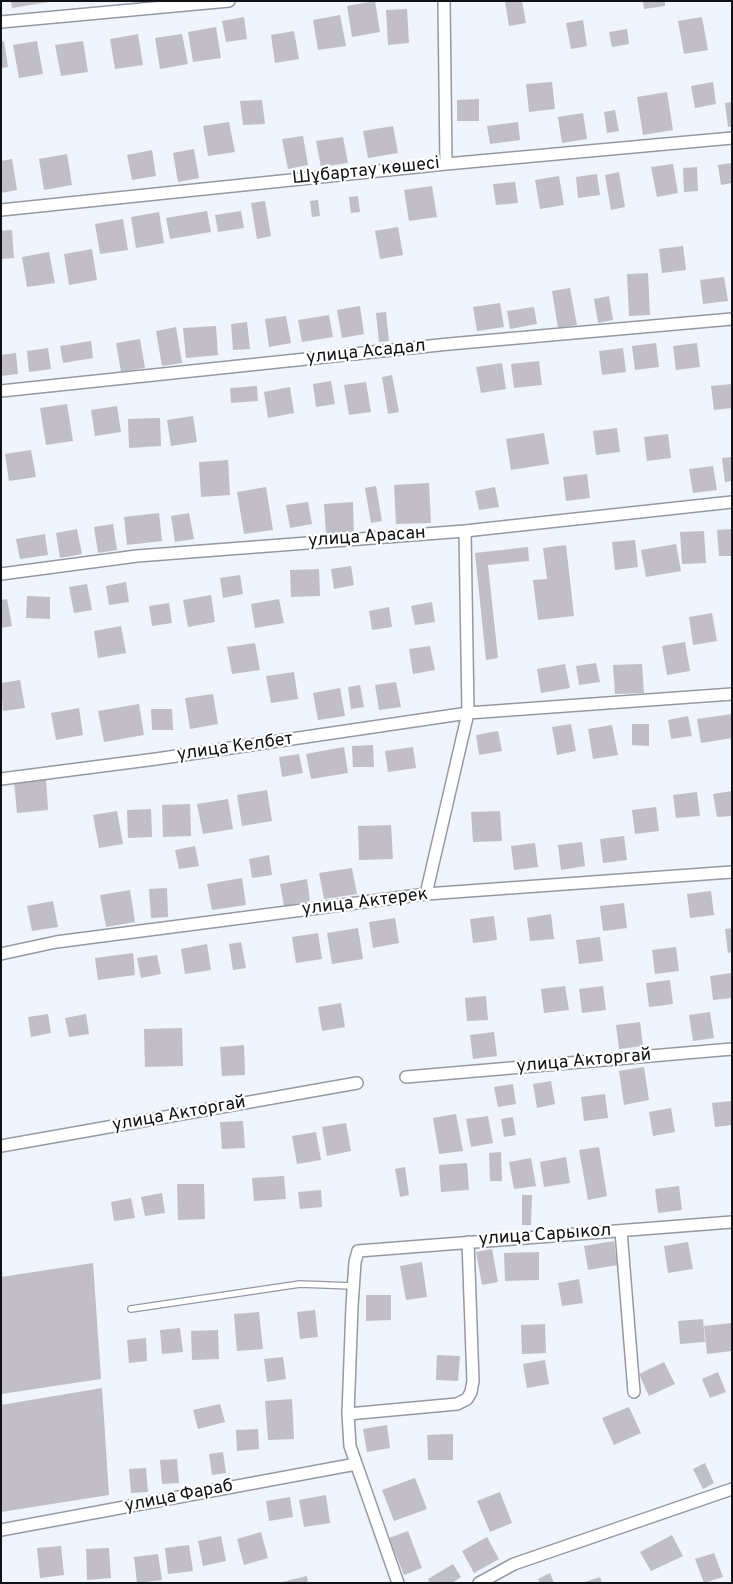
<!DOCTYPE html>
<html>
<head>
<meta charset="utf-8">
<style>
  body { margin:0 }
  #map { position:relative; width:733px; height:1584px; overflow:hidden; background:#eff4fd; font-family:Overpass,sans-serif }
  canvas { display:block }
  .frame { position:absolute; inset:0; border:2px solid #101215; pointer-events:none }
</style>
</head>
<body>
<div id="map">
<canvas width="733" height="1584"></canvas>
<div class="frame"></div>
</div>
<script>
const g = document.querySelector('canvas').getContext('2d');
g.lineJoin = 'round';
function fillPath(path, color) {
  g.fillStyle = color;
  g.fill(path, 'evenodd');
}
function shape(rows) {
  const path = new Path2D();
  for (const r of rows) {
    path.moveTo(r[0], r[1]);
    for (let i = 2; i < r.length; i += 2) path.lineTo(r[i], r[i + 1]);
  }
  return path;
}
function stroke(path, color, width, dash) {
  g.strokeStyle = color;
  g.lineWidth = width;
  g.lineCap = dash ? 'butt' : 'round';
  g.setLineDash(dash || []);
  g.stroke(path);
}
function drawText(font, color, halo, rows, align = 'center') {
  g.font = font + ' Overpass,sans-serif';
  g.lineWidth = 4.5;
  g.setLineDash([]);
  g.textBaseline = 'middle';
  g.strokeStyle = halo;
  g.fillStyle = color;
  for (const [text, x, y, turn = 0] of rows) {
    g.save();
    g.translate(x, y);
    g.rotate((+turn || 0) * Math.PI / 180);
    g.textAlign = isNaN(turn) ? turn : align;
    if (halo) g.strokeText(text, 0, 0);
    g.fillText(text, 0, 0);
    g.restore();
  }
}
const building = shape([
  [11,1,49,1,49,2,12,8],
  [375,1,380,32,352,37,347,6],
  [505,1,522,1,526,23,509,26],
  [643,1,665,1,665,6,644,9],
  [407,9,409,43,388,45,386,10],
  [340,15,346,46,318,50,313,20],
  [244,17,247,39,226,42,222,21],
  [702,17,708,50,684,54,678,21],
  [583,20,587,46,571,49,566,23],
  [216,27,221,58,193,62,188,32],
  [627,29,629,44,612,47,609,32],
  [294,31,299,59,275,63,271,35],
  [138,34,143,65,115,69,110,39],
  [182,34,188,64,160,69,155,38],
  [4,41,8,67,1,68,1,42],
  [37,41,43,74,19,78,13,45],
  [83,41,88,72,61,76,55,45],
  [552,82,555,109,529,112,526,84],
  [713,82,716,104,695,108,691,86],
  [667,92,673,130,643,135,637,97],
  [479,99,479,121,457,121,457,100],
  [262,100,265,124,243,125,240,101],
  [732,102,732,126,728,127,725,103],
  [615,110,619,131,607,133,604,112],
  [583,113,587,139,562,143,558,117],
  [229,122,235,152,208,156,203,126],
  [518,122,520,140,490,144,487,126],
  [393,126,398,153,368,158,363,131],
  [303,136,308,165,288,169,282,139],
  [343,137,348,163,321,167,316,141],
  [194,149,199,178,178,182,173,153],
  [152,150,156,176,132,180,127,155],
  [67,154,72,185,44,190,39,159],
  [12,159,17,190,1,193,1,161],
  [732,163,732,183,721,185,718,165],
  [673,164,678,193,657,197,651,167],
  [697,167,698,191,684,192,683,168],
  [619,172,625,207,611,210,605,175],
  [597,174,600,195,578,198,576,177],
  [559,176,564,205,540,209,535,180],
  [515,182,518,203,496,205,493,184],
  [432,186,437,217,409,221,404,190],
  [358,196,360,212,351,213,349,197],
  [318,200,320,216,312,217,310,201],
  [265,201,271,236,257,239,251,203],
  [207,211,211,232,170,239,166,218],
  [241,211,244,228,218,232,215,215],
  [159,212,164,243,136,248,131,217],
  [123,219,128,250,100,254,95,224],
  [398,227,403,255,380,259,375,231],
  [12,230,14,258,1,259,1,231],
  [683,246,686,270,662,273,659,249],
  [92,249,97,280,69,285,64,254],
  [49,252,55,283,27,287,22,257],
  [648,273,650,315,629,316,627,274],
  [724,277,728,301,703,304,700,280],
  [570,288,577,325,558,328,552,291],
  [609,296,613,320,598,323,594,299],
  [500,303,504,327,477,331,473,307],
  [360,306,364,334,342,338,337,310],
  [534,307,537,324,510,329,507,311],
  [386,312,389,341,379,342,376,313],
  [329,315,333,337,302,342,298,320],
  [286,316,291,343,269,347,265,319],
  [247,322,250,349,233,350,231,324],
  [216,326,218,355,186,358,183,328],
  [176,327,182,363,162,366,156,331],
  [140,339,145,368,121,372,116,343],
  [91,341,93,358,63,363,60,346],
  [656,343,659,367,635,370,632,346],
  [697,343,700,367,676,370,673,346],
  [48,348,51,369,29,372,27,351],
  [623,348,626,372,602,375,599,351],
  [16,353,18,374,1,376,1,355],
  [539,361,542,385,514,388,511,364],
  [502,363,506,389,481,393,476,367],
  [392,375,399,412,388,414,382,377],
  [331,381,335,404,316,407,313,384],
  [366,382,371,412,349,415,344,385],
  [732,384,732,408,714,410,711,386],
  [257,386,258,401,231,403,230,388],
  [290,387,294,413,268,418,264,392],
  [67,404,73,441,46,445,40,408],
  [117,406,121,432,95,436,91,410],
  [193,416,197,442,171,446,167,420],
  [160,418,161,446,129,448,128,419],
  [617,428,620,452,596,455,593,431],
  [544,433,549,464,511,470,506,439],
  [668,434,671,458,647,461,644,437],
  [31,450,36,477,9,481,5,454],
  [732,457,732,481,725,482,722,458],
  [228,460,230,495,201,497,199,462],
  [713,466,717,490,693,493,689,469],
  [587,474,590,498,566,501,563,477],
  [429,483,431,523,396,524,394,485],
  [376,486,382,521,371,523,365,488],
  [266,487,273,530,244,534,237,492],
  [495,487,499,507,479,510,475,491],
  [308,502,312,524,290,528,286,505],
  [353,502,354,534,326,535,324,504],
  [159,513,162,541,127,545,124,517],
  [189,513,194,539,175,542,171,516],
  [113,524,117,550,98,553,94,527],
  [77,529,82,554,60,558,56,533],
  [732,529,732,556,719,556,717,530],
  [704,531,706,563,682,564,680,532],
  [45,534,48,555,20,559,16,539],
  [635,540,638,567,615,570,612,542],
  [676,544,681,571,646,577,641,550],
  [566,545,574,616,538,620,533,580,547,579,543,548],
  [528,547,529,561,488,565,498,658,486,660,475,553],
  [351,566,354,585,334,589,331,569],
  [319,569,320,596,291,597,290,570],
  [240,575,243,594,223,598,220,578],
  [126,582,129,602,109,605,106,586],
  [87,584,92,610,74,613,69,587],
  [211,595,215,622,188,627,183,600],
  [27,596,50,597,50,619,26,618],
  [7,599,12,626,1,628,1,600],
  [279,599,284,623,255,628,251,604],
  [432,602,435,622,415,625,411,606],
  [169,603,172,623,152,626,149,606],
  [389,607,392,627,372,630,369,611],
  [712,613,717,641,693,645,689,617],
  [121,626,126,653,98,658,94,631],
  [685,642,690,671,667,675,662,646],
  [255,643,260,670,232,674,227,647],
  [430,646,435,670,413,674,409,649],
  [596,663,600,682,579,685,576,666],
  [565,664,570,688,541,693,537,669],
  [642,664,644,693,615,694,613,665],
  [294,672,298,699,271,703,266,676],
  [20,680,25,708,3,711,1,683],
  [396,682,401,707,379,710,375,685],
  [360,685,364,707,351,709,348,687],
  [340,688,345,716,318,720,313,693],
  [213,694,218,724,190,729,185,698],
  [139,704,144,735,104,742,98,711],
  [79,708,83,735,56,740,51,713],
  [151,709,172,709,173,730,152,730],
  [732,714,732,738,701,743,697,719],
  [688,716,692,736,671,739,668,720],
  [571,724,576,751,557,755,552,727],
  [632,724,649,724,649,746,632,745],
  [612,725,618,755,593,759,588,729],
  [498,731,502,751,479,755,476,735],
  [373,745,374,767,353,767,352,746],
  [344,747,348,773,311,779,306,754],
  [413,747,416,768,388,772,385,751],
  [299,754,303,773,282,777,279,757],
  [46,778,48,810,17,813,14,781],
  [267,790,272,821,242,826,237,795],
  [732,791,732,816,717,817,713,794],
  [697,792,700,816,676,818,673,795],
  [228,799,233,829,203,834,197,804],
  [190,804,191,836,163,837,162,805],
  [656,807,659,831,635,834,632,810],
  [151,809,152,837,128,838,127,810],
  [117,811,123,844,99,848,93,815],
  [500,811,502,841,473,842,471,812],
  [391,825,393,859,359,860,358,826],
  [624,836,627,860,603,863,600,839],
  [582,842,585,866,561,870,558,845],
  [535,843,538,867,514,870,511,846],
  [195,846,199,866,179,869,175,850],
  [269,855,272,875,252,878,249,859],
  [352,868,357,894,324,899,319,873],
  [242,878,246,905,212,910,207,884],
  [307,879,310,901,284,906,280,884],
  [167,888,168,917,151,918,149,889],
  [130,890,135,922,106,927,100,895],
  [711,891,714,915,690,918,687,894],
  [53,901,58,927,32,931,27,906],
  [624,903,627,928,603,931,600,906],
  [551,914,554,939,530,941,527,918],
  [494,916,497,940,473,943,470,919],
  [395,918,399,943,373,948,369,922],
  [358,928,363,959,332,964,327,933],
  [732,928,732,952,728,953,725,929],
  [318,933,322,959,296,963,292,937],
  [600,937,603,961,579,964,576,940],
  [241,942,246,968,233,970,229,944],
  [207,944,211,970,185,974,181,949],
  [676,947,679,971,655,974,652,950],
  [133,953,135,975,98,980,95,958],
  [157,955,161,974,141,978,137,958],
  [732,973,732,998,713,1000,710,976],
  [670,980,673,1004,649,1007,646,983],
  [565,986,569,1010,544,1013,541,989],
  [603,986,606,1010,582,1013,579,989],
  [486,996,488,1020,467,1021,465,998],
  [341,1003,345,1027,322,1031,318,1007],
  [710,1012,714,1038,693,1041,689,1015],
  [48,1014,51,1033,31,1037,28,1017],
  [86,1014,89,1034,69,1037,65,1018],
  [640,1022,643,1046,619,1049,616,1025],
  [182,1028,183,1066,145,1067,144,1029],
  [494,1032,497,1056,473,1059,470,1035],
  [244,1045,245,1075,222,1076,220,1047],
  [644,1067,649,1100,624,1105,619,1071],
  [551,1081,555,1104,537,1108,533,1084],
  [513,1084,516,1104,498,1107,494,1087],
  [605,1094,608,1118,584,1121,581,1097],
  [732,1101,732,1125,715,1127,712,1103],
  [671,1108,675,1132,653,1136,649,1112],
  [456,1114,463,1151,439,1154,433,1118],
  [488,1116,493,1143,471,1147,466,1119],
  [513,1117,516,1135,504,1137,501,1119],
  [243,1121,245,1148,222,1149,220,1122],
  [346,1123,351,1151,327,1156,322,1127],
  [316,1132,321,1160,297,1164,292,1136],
  [599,1147,607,1196,588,1200,579,1150],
  [501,1152,502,1181,490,1181,489,1153],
  [566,1157,570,1183,544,1187,540,1162],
  [531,1158,536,1186,514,1189,509,1162],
  [467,1163,469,1190,441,1192,439,1165],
  [405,1167,409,1195,400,1197,395,1169],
  [284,1176,286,1199,254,1201,252,1178],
  [177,1184,204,1184,205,1219,178,1220],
  [679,1186,682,1210,658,1213,655,1189],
  [321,1190,322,1207,300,1209,298,1192],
  [162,1193,165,1213,145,1216,141,1197],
  [522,1195,532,1195,531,1225,522,1225],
  [131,1198,135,1218,114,1221,111,1202],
  [614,1241,617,1265,588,1270,584,1246],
  [688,1242,693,1269,668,1273,664,1246],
  [492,1249,498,1282,482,1285,476,1252],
  [539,1252,539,1280,505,1281,504,1253],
  [422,1262,427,1297,406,1300,400,1266],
  [93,1263,101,1379,1,1394,1,1277],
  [579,1279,583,1303,562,1306,558,1283],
  [366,1295,391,1295,391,1320,366,1321],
  [315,1310,318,1337,300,1339,297,1312],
  [259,1312,263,1349,237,1351,234,1314],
  [703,1319,705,1342,680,1344,678,1321],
  [732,1323,732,1351,707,1354,704,1326],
  [545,1324,546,1353,522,1354,521,1325],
  [180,1328,183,1352,162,1354,160,1330],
  [218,1330,219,1359,192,1360,191,1331],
  [146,1338,147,1361,129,1363,127,1340],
  [437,1355,460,1356,458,1381,436,1380],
  [283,1357,286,1379,267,1382,264,1359],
  [545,1360,549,1384,527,1388,523,1364],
  [664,1362,675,1384,649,1396,639,1374],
  [718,1372,726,1392,710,1398,702,1379],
  [102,1388,109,1495,1,1512,1,1405],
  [292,1399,294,1439,268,1440,265,1401],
  [220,1404,225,1422,198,1429,193,1410],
  [629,1407,641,1433,614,1445,602,1418],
  [387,1425,390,1448,367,1452,363,1429],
  [258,1429,259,1449,237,1451,236,1430],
  [453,1434,453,1460,428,1460,427,1435],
  [223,1452,226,1473,212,1475,209,1454],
  [177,1459,179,1483,162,1484,160,1460],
  [705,1463,714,1483,703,1489,693,1469],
  [146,1468,148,1492,131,1493,129,1469],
  [415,1478,427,1509,394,1521,382,1490],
  [500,1492,512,1523,490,1532,477,1501],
  [326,1495,330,1523,304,1527,299,1500],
  [290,1497,293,1517,269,1521,266,1501],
  [408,1531,422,1568,404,1575,389,1538],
  [261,1532,268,1558,244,1565,237,1539],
  [672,1535,683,1556,651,1571,640,1552],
  [221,1536,226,1561,203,1566,198,1541],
  [487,1537,499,1559,474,1573,462,1551],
  [189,1545,193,1571,168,1574,165,1548],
  [61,1546,64,1575,40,1578,37,1548],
  [109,1548,111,1578,87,1580,86,1549],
  [714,1553,723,1577,704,1583,695,1559],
  [158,1554,162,1580,137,1583,134,1557],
  [453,1564,461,1577,452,1583,430,1583,428,1579],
  [550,1573,554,1583,540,1583,538,1579],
  [307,1576,308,1583,282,1583,282,1582],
  [600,1577,602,1583,585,1583,585,1582]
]);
const service = shape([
  [131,1309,300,1284,353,1286]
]);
const minor = shape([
  [444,1,446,164],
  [1,22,229,1],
  [1,210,446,164,732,138],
  [1,391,449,344,732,319],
  [1,574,137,556,465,531,732,502],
  [1,779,156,759,468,713,732,694],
  [426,894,468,713,465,531],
  [1,954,56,942,426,894,732,872],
  [406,1077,732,1049],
  [1,1146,357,1083],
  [621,1231,634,1392],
  [348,1414,457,1404,467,1399,471,1392,473,1381,468,1242],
  [1,1530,356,1464],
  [398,1583,350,1446,348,1414,352,1306,355,1262,358,1251,732,1222],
  [479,1583,514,1564,732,1489]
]);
const streetNames = [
  ["Шұбартау көшесі",366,172,-6],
  ["улица Асадал",366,353,-6],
  ["улица Арасан",367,538,-4],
  ["улица Келбет",235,748,-8],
  ["улица Актерек",365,903,-7],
  ["улица Акторгай",584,1062,-5],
  ["улица Акторгай",179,1115,-10],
  ["улица Сарыкол",545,1236,-4],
  ["улица Фараб",179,1497,-11]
];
fillPath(building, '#c1bec7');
stroke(service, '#9599a2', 8);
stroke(minor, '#9599a2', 14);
stroke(service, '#fff', 5.5);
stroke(minor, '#fff', 11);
drawText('18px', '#101215', '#fff', streetNames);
</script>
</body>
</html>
